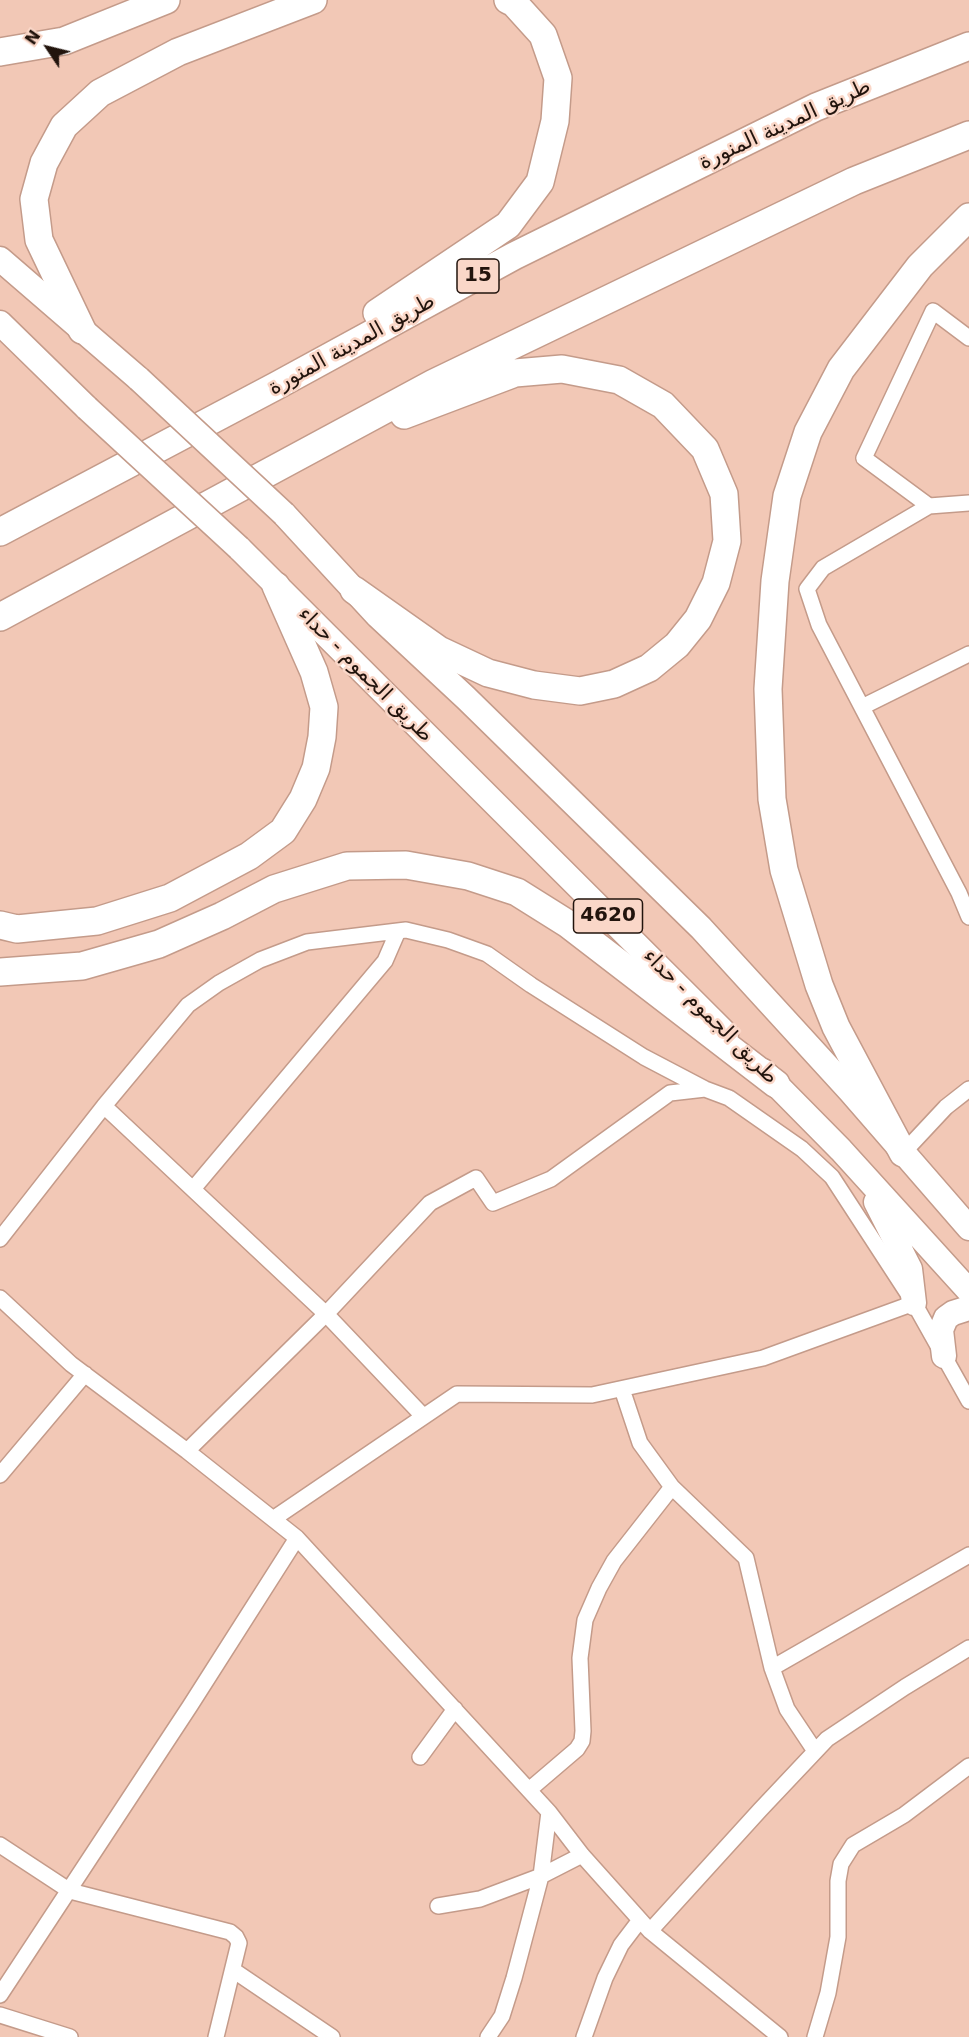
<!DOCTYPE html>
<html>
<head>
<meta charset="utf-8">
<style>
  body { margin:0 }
  #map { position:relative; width:969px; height:2037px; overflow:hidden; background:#f2c8b6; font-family:"DejaVu Sans",sans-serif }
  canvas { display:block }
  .north { position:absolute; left:18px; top:18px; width:60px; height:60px; -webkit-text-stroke:4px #fad7c8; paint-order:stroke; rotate:305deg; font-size:16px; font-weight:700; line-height:24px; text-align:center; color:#22140d }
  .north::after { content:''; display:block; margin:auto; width:21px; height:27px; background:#22140d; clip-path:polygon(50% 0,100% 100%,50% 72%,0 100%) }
</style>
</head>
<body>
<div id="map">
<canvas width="969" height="2037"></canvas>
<div class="north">N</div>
</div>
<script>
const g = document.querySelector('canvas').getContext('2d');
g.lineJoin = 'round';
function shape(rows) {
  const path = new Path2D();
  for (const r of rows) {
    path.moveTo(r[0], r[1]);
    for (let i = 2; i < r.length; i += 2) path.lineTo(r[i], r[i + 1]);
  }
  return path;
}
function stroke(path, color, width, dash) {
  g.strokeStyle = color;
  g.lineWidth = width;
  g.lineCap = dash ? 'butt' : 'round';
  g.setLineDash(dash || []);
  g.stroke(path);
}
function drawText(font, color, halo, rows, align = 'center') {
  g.font = font + ' "DejaVu Sans",Vazirmatn,sans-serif';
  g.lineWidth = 5;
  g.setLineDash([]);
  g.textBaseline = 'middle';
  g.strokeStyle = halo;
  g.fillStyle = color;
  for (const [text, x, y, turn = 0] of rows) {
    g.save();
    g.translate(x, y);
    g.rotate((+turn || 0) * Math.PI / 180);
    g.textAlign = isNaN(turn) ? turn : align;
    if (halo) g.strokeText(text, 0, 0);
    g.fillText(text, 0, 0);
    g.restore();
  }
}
const street = shape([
  [969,338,933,311,864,458,929,506,823,568,807,589,819,625,959,893,969,917],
  [929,506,969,503],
  [862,707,969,654],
  [104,1106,326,1314,423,1416],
  [903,1153,946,1107,969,1089],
  [193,1189,385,961,398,931],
  [0,1239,104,1106,188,1005,219,983,260,960,307,942,406,930,448,940,487,954,531,985,644,1057,705,1089,729,1098,802,1149,832,1177,914,1303,969,1401],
  [0,1298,71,1364,187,1451,297,1538,549,1812,582,1855,650,1931,780,2037],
  [622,1389,640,1443,672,1487,746,1558,772,1668,787,1709,815,1751],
  [187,1451,326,1314,430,1203,476,1178,493,1203,551,1179,670,1093,705,1089],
  [0,1475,85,1374],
  [273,1519,457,1394,592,1395,763,1358,914,1303],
  [772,1668,969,1555],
  [420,1757,455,1709],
  [529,1790,577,1749,582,1741,583,1731,580,1658,585,1620,599,1588,614,1561,672,1487],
  [0,1845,70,1891,230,1932,236,1937,239,1943,216,2037],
  [438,1906,480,1899,541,1876,582,1855],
  [650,1931,760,1810,827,1739,905,1687,969,1648],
  [233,1970,332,2037],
  [0,1995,190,1706,297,1538],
  [0,2015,70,2037],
  [488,2037,502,2016,514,1978,541,1876,549,1812],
  [584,2037,605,1978,621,1945,640,1920],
  [815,2037,828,1993,838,1937,838,1881,841,1864,853,1845,904,1815,969,1766]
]);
const primary = shape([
  [0,259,139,379],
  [0,323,87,408],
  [284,514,378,616,466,698,701,928,850,1091,969,1228],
  [239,548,726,1034],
  [763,1071,841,1150,969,1291],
  [876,1202,910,1269,914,1303],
  [944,1356,941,1330,946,1318,953,1313,969,1308]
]);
const highway = shape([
  [0,52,64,41,166,0],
  [377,313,508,225,540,182,555,121,558,78,543,35,514,3,508,0],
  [82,330,39,240,34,199,44,163,64,126,100,93,178,52,313,0],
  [0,532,276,386,514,256,816,107,969,46],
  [354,590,439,650,488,673,534,685,580,691,614,684,649,668,677,645,698,619,716,583,727,541,724,494,705,449,663,405,619,380,562,369,515,373,404,415],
  [0,617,434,383,854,181,969,135],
  [0,925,17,929,97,921,170,898,249,856,283,831,303,799,316,768,322,737,324,707,314,672,276,586],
  [0,972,82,966,159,944,222,916,274,889,347,866,406,865,468,876,517,892,568,924,776,1084],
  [903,1153,836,1027,819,985,784,870,772,799,768,689,775,581,787,496,808,432,841,369,920,266,969,217]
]);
const primaryBridge = shape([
  [139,379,284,514],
  [87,408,239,548]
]);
const shields = [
  [478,276,42],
  [608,916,69]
];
const shieldNames = [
  ["15",478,276],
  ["4620",608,916]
];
const streetNames = [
  ["طريق المدينة المنورة",785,125,-25],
  ["طريق المدينة المنورة",352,345,-29],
  ["طريق الجموم - حداء",365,675,45],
  ["طريق الجموم - حداء",710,1017,45]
];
stroke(street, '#c49b8a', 18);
stroke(primary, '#c49b8a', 27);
stroke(highway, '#c49b8a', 30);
stroke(street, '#fff', 15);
stroke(primary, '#fff', 24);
stroke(highway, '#fff', 27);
stroke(primaryBridge, '#c49b8a', 27, []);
stroke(primaryBridge, '#fff', 24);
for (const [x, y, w] of shields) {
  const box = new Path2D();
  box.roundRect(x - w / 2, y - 17, w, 34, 4.5);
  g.fillStyle = '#fad7c8';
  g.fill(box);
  stroke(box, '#22140d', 1.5);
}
drawText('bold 20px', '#22140d', null, shieldNames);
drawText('21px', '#22140d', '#fad7c8', streetNames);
</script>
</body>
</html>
